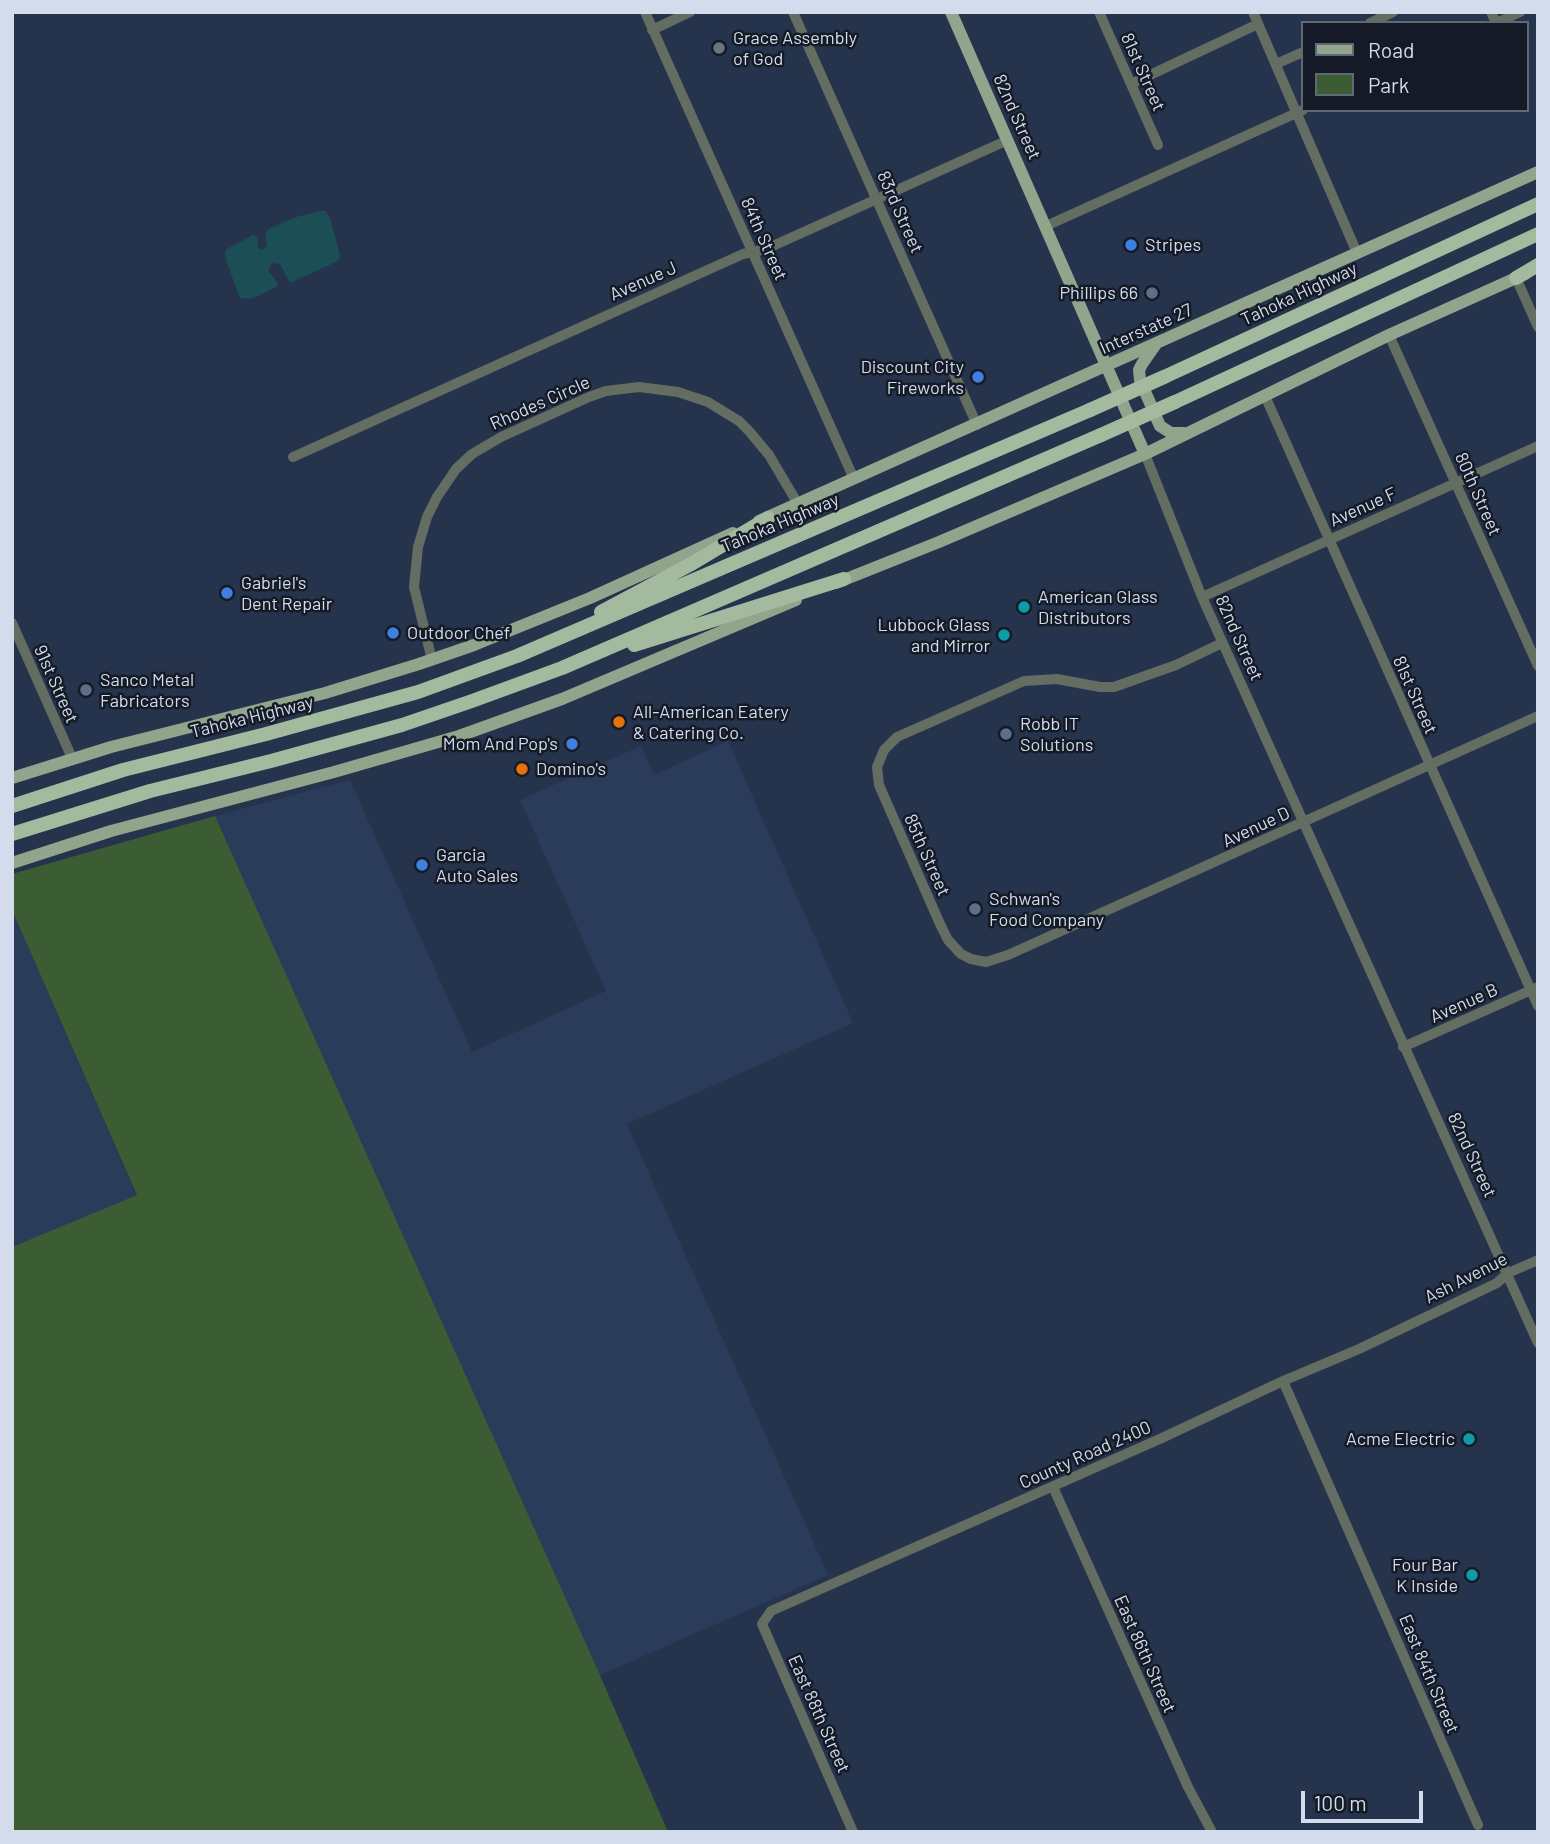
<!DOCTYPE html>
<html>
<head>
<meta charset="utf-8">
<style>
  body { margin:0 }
  #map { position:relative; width:1550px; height:1844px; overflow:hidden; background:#25344c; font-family:Barlow,sans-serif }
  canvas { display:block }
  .frame { position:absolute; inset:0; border:14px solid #d3dcec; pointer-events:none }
  .legend { position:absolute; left:1301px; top:21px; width:228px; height:91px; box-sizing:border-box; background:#151b26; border:2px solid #616875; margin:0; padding:9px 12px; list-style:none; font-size:21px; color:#d3dcec }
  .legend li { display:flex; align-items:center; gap:14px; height:35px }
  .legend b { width:35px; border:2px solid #616875 }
  .scale { position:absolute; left:1301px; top:1791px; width:122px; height:32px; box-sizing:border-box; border:4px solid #d3dcec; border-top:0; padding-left:9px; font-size:21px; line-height:24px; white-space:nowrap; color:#d3dcec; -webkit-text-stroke:5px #151b26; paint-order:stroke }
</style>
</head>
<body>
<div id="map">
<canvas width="1550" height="1844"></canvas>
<div class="frame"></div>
<ul class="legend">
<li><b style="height:9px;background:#91a58d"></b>Road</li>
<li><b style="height:19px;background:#3c5d34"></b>Park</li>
</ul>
<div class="scale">100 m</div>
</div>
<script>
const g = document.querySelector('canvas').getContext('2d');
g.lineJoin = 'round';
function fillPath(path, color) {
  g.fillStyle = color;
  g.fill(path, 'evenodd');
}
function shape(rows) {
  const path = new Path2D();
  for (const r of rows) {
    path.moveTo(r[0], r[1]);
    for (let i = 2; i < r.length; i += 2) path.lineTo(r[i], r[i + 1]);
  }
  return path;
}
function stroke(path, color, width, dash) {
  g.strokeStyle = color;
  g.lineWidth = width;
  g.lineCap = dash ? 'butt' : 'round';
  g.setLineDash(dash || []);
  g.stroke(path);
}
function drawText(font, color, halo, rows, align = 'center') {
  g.font = font + ' Barlow,sans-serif';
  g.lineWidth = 5;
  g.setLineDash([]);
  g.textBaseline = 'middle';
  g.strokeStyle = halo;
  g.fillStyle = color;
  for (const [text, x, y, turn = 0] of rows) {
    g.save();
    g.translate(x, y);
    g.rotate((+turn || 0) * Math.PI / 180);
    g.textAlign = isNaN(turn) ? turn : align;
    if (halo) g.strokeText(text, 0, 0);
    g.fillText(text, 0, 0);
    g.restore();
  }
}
const built = shape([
  [728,741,853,1023,627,1124,828,1575,598,1676,215,816,350,780,472,1052,606,991,520,800,641,746,654,775],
  [12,910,137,1196,12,1248]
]);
const green = shape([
  [215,816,599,1673,668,1832,12,1832,12,1247,137,1195,12,910,12,874]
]);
const water = shape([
  [321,211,325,211,330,218,340,255,338,261,290,283,280,264,272,263,268,271,274,278,278,284,276,287,251,299,240,298,227,263,225,252,227,249,253,235,257,237,258,247,261,250,267,246,265,234,268,229,296,217]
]);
const minor = shape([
  [645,12,854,479],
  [793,12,977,425],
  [1099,12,1158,145],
  [1253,12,1357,253],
  [1491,12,1496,23],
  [1370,23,1393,12],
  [1497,23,1520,12],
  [652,30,690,12],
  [1276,64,1303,52],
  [1131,84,1258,24],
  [1046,226,1303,110],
  [1516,278,1538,327],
  [1389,335,1538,666],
  [1265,396,1538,1006],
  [1145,454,1202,597,1538,1343],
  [293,457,743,254,766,249,1008,140],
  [1202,597,1538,446],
  [12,623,72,758],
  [1222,643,1176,665,1114,687,1100,687,1057,679,1024,681,897,737,884,750,877,767,879,785,940,924,948,940,961,954,971,959,986,962,1008,955,1538,716],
  [432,660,414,587,418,547,427,517,437,497,456,469,472,454,501,437,589,397,606,391,639,387,678,392,708,402,739,421,749,431,769,455,798,504],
  [1403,1047,1538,987],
  [1283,1381,1478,1825],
  [1053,1487,1188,1787,1212,1832],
  [853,1832,762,1624,771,1611,1162,1438,1283,1381,1359,1349,1497,1283,1508,1273,1538,1260]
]);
const major = shape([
  [951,12,1145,454],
  [1156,344,1142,364,1139,370,1140,380,1160,426,1171,433,1184,433],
  [759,521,1538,172],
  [836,583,939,542,1145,454,1389,335,1525,274],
  [12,778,111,747,325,693,419,664,474,645,590,598,733,533],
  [12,863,111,831,334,772,459,736,562,699,796,600]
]);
const highway = shape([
  [1516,278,1538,265],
  [1164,377,1538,204],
  [1175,402,1538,234],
  [601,612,693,563,768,518],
  [634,645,844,579],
  [12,806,123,770,266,734,418,692,517,656,1090,410],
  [12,834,150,791,271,761,402,725,472,701,562,668,1101,435]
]);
const highwayBridge = shape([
  [1090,410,1164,377],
  [1101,435,1175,402]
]);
const markers = [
  [719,48,7,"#6b7280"],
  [1131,245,7,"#3f7fe0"],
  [1152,293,7,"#5c6f8a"],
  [978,377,7,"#3f7fe0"],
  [227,593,7,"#3f7fe0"],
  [1024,607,7,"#0f9aa8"],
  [393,633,7,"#3f7fe0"],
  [1004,635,7,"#0f9aa8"],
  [86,690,7,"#5c6f8a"],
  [619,722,7,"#e8710a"],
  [1006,734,7,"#5c6f8a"],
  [572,744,7,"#3f7fe0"],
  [522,769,7,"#e8710a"],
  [422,865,7,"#3f7fe0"],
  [975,909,7,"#5c6f8a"],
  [1469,1439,7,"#0f9aa8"],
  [1472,1575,7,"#0f9aa8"]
];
const poiNames = [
  ["Grace Assembly",733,38],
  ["of God",733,59],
  ["Stripes",1145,245],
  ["Phillips 66",1138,293,"right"],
  ["Discount City",964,367,"right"],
  ["Fireworks",964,388,"right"],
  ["Gabriel's",241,583],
  ["Dent Repair",241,604],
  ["American Glass",1038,597],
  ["Distributors",1038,618],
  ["Lubbock Glass",990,625,"right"],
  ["and Mirror",990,646,"right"],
  ["Outdoor Chef",407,633],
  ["Sanco Metal",100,680],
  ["Fabricators",100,701],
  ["All-American Eatery",633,712],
  ["& Catering Co.",633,733],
  ["Robb IT",1020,724],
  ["Solutions",1020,745],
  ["Mom And Pop's",558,744,"right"],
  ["Domino's",536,769],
  ["Garcia",436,855],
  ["Auto Sales",436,876],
  ["Schwan's",989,899],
  ["Food Company",989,920],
  ["Acme Electric",1455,1439,"right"],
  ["Four Bar",1458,1565,"right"],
  ["K Inside",1458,1586,"right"]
];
const streetNames = [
  ["81st Street",1143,72,66],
  ["82nd Street",1017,117,66],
  ["83rd Street",900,212,66],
  ["84th Street",764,239,66],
  ["Avenue J",643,281,-24],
  ["Tahoka Highway",1299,294,-25],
  ["Interstate 27",1146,329,-24],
  ["Rhodes Circle",540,403,-24],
  ["80th Street",1478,494,66],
  ["Avenue F",1363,507,-24],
  ["Tahoka Highway",780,523,-23],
  ["82nd Street",1239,638,66],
  ["91st Street",56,684,66],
  ["81st Street",1415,695,66],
  ["Tahoka Highway",252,717,-14],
  ["Avenue D",1256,827,-25],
  ["85th Street",927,855,66],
  ["Avenue B",1464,1003,-24],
  ["82nd Street",1472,1155,65],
  ["Ash Avenue",1466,1278,-27],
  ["County Road 2400",1085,1455,-24],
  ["East 86th Street",1145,1654,66],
  ["East 84th Street",1429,1674,67],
  ["East 88th Street",819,1714,66]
];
fillPath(built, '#2a3c5a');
fillPath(green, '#3c5d34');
fillPath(water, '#1c4e56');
stroke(minor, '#636d61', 10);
stroke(major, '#91a58d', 12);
stroke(highway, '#a3ba9e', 14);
stroke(highwayBridge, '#a3ba9e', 14);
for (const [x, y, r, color] of markers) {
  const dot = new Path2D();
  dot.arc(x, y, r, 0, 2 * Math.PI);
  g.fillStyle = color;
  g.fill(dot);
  stroke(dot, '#151b26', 2.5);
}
drawText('18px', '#d3dcec', '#151b26', poiNames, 'left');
drawText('18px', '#d3dcec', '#151b26', streetNames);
</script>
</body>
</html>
